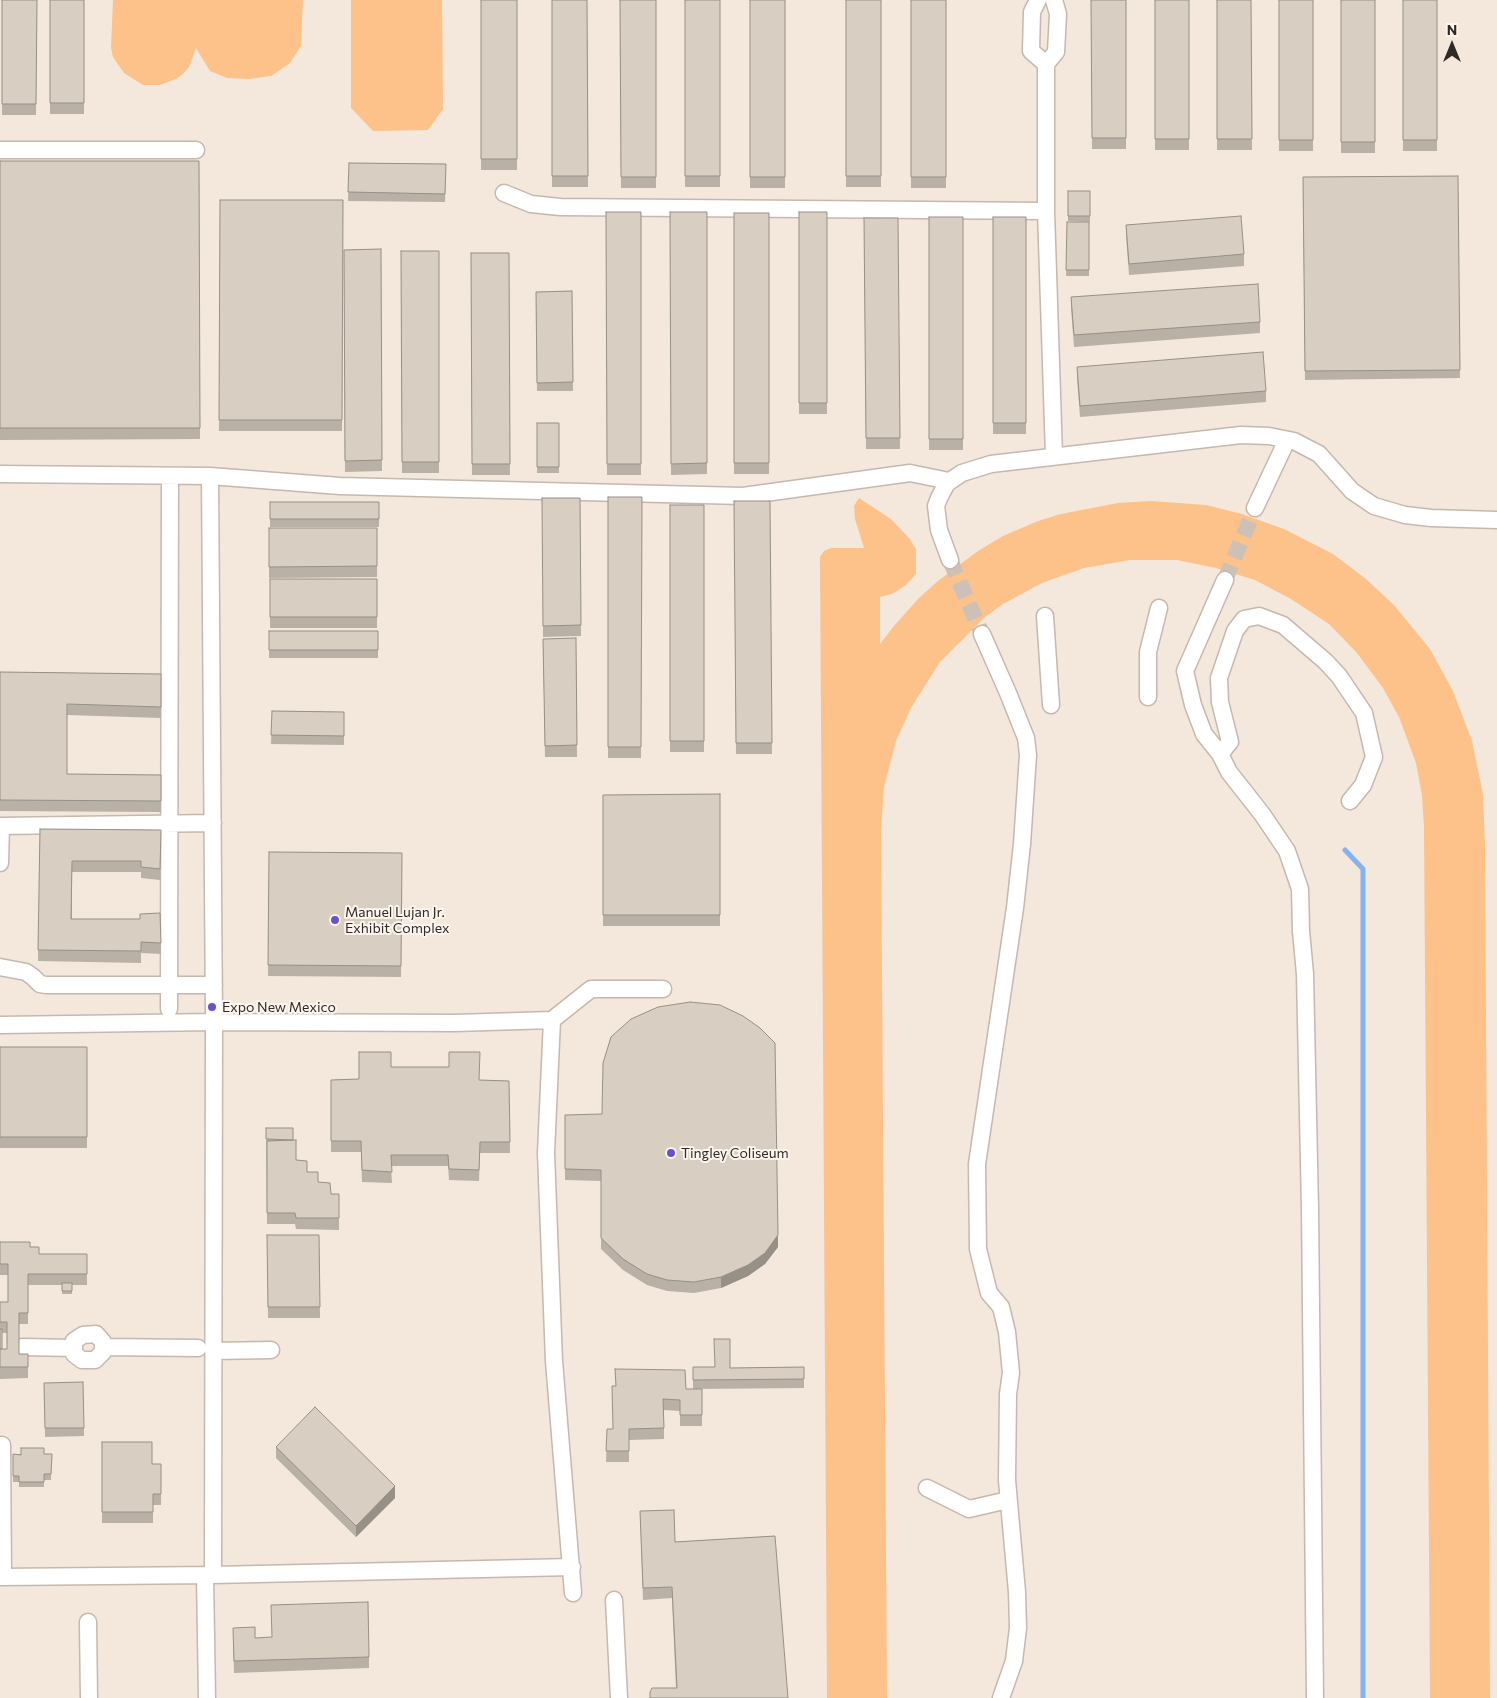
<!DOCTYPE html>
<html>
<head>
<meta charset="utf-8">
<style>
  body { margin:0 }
  #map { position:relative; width:1497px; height:1698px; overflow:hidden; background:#f4e7db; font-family:Commissioner,sans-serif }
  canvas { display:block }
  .north { position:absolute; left:1427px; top:20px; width:50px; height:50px; -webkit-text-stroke:4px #fdf5ee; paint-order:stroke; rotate:0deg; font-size:14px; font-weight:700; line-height:20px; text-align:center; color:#2f2a26 }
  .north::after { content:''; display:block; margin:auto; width:18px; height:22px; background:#2f2a26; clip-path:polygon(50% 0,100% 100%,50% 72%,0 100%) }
</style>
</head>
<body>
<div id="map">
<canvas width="1497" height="1698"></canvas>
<div class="north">N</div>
</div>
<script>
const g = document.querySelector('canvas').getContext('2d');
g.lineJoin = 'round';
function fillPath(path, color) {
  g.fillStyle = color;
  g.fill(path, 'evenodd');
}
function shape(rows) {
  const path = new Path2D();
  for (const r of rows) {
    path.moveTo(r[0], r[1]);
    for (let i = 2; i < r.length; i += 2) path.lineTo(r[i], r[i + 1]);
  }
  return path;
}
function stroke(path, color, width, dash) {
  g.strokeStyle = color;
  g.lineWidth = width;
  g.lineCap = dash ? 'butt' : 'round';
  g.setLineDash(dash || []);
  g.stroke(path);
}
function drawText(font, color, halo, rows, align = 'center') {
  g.font = font + ' Commissioner,sans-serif';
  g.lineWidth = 4;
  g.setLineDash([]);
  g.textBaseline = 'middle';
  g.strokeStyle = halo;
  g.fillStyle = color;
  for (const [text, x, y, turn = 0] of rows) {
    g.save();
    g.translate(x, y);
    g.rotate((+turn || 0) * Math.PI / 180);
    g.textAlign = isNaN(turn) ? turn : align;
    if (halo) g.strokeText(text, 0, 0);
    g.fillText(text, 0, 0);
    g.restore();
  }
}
const green = shape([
  [113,0,303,0,301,46,290,63,271,76,249,79,227,78,210,71,196,48,189,67,183,74,176,79,160,85,143,85,124,73,113,57,111,48],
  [351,0,442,0,443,109,428,130,373,131,351,108],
  [859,498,891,519,909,538,916,549,916,574,906,585,892,594,880,597,880,644,894,626,918,599,939,580,978,551,1003,536,1038,521,1061,514,1118,503,1151,501,1206,505,1242,514,1284,529,1333,554,1366,579,1394,605,1430,649,1453,691,1472,741,1483,794,1485,844,1490,1698,1430,1698,1424,827,1422,795,1416,763,1399,717,1383,688,1357,653,1329,624,1291,599,1255,580,1216,568,1177,560,1130,560,1084,568,1042,583,1003,604,985,617,940,662,911,708,896,741,884,787,881,830,887,1698,827,1698,820,557,824,551,831,548,864,548,855,519,854,506]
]);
const stream = shape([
  [1345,850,1363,869,1363,1698]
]);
const minorTunnel = shape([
  [950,560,982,634],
  [1225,580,1255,508]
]);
const minor = shape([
  [1038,0,1032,12,1031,51,1046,64],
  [1054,0,1058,14,1056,52,1046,64,1046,211,1054,456],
  [0,150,196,150],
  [504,193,531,204,560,207,1046,211],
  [0,474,210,476,340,486,743,496,910,473,949,481],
  [210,476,214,1022,213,1575],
  [1255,508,1287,440],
  [950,560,939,530,936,506,939,498,947,483,962,473,991,464,1241,435,1269,436,1294,441,1319,454,1352,491,1374,506,1405,515,1431,518,1497,520],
  [1225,580,1185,671,1193,705,1204,734,1220,754,1229,772,1262,814,1287,851,1300,889,1301,931,1305,974,1310,1209,1315,1698],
  [1045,616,1051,705],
  [982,634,1008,693,1026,738,1028,755,1022,844,1015,908,977,1164,978,1249,989,1293,1001,1307,1007,1332,1011,1373,1008,1394,1007,1480,1017,1592,1018,1628,1014,1661,1001,1698],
  [1148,697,1148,652,1159,608],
  [1220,754,1230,742,1220,702,1219,678,1235,631,1244,619,1259,616,1283,625,1325,661,1339,676,1364,713,1374,757,1363,785,1350,801],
  [0,863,1,826,213,823],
  [0,967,26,972,33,977,40,984,46,985,214,985],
  [169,1009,170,476],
  [552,1020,591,989,663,989],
  [0,1025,214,1022,455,1023,552,1020,546,1153,554,1361,573,1593],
  [22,1347,74,1348,74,1341,83,1335,96,1334,103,1342,103,1347,198,1348],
  [74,1348,74,1354,82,1360,95,1360,103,1352,103,1347],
  [213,1351,271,1350],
  [2,1445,3,1577],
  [927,1488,969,1509,1008,1500],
  [205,1575,207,1698],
  [0,1577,213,1575,572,1567],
  [614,1600,619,1698],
  [88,1622,89,1698]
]);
const wall = shape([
  [2,0,37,0,36,115,2,115],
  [50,0,84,0,84,114,50,114],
  [481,0,517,0,517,170,481,170],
  [552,0,587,0,588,187,552,187],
  [620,0,656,0,656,188,621,188],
  [685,0,720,0,720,187,685,187],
  [750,0,785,0,785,188,750,188],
  [846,0,881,0,881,187,846,187],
  [911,0,946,0,946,188,911,188],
  [1091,0,1126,0,1126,149,1092,149],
  [1155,0,1189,0,1189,150,1155,150],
  [1217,0,1251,0,1252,150,1217,150],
  [1279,0,1313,0,1313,151,1279,151],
  [1341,0,1375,0,1375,153,1341,153],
  [1403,0,1437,0,1437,151,1403,151],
  [0,161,199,161,200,439,0,440],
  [349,163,446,164,445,202,348,201],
  [1458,176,1460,378,1305,380,1303,177],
  [1068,191,1090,191,1090,222,1068,221],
  [220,200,343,200,342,431,219,431],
  [606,212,641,212,641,475,607,475],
  [670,212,707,212,707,474,671,475],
  [799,212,827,212,827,414,799,414],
  [734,213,769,213,769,474,734,474],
  [929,217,963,217,963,450,929,450],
  [993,217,1026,217,1026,434,993,434],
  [864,218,898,218,900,449,866,449],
  [1067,222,1089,222,1089,276,1066,276],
  [1126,225,1244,254,1244,266,1129,275,1126,236],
  [381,249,382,471,345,472,344,250],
  [401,251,439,251,439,473,402,473],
  [471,253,509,253,510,475,472,475],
  [572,291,573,391,537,391,536,292],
  [1071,297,1260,322,1260,333,1074,347,1071,308],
  [1077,367,1266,391,1266,402,1080,417,1077,378],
  [537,423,559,423,559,473,537,473],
  [608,497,642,497,641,758,608,758],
  [542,498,580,498,581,636,543,637],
  [734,501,770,501,772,754,736,754],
  [270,502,379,502,379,527,270,527],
  [670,505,704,505,704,752,670,752],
  [269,528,377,528,377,577,269,578],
  [270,579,377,579,377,628,270,628],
  [269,631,378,631,378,658,269,658],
  [576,638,577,757,545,757,543,639],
  [0,672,161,674,161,718,67,715,67,774,161,775,161,812,0,811],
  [272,711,344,712,344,745,271,744],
  [720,794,720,926,603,926,603,795],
  [40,829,161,830,160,880,141,878,141,872,72,872,72,919,161,943,161,954,141,953,141,963,38,961],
  [269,852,402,853,401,977,268,976],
  [0,1047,87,1047,87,1148,0,1148],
  [391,1067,479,1080,509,1081,510,1153,480,1153,479,1181,449,1180,448,1166,391,1166,392,1183,362,1182,361,1152,331,1152,331,1080,359,1079],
  [565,1115,778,1247,765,1264,748,1276,721,1288,694,1293,667,1291,647,1285,623,1270,601,1249,601,1181,565,1180],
  [266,1128,293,1140,296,1160,318,1182,331,1194,339,1194,339,1230,296,1229,295,1224,267,1224],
  [267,1235,319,1235,320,1318,268,1318],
  [0,1242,30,1247,39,1254,87,1254,87,1285,72,1285,72,1294,62,1294,62,1285,28,1285,28,1324,19,1324,19,1354,28,1354,28,1378,0,1379,0,1302,8,1302,8,1275,0,1275],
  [2,1333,7,1333,7,1349,2,1349],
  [693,1367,730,1368,804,1367,804,1388,693,1389],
  [615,1369,686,1389,702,1389,702,1426,680,1426,680,1411,664,1410,664,1439,629,1440,629,1462,606,1462,607,1429,613,1429,616,1386],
  [44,1383,84,1428,84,1436,45,1437],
  [102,1442,152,1464,161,1464,161,1505,153,1505,153,1523,102,1523],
  [276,1447,395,1498,356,1537,276,1458],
  [13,1454,52,1454,51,1480,44,1480,44,1487,19,1487,19,1482,13,1482],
  [640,1511,675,1542,775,1536,676,1688,672,1598,643,1600],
  [255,1638,369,1657,369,1668,234,1673,233,1639]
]);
const shadedWall = shape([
  [778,1235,778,1247,765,1264,748,1276,721,1288,721,1277],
  [395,1486,395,1498,356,1537,356,1526]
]);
const building = shape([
  [2,0,37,0,36,104,2,104,2,0],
  [50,0,84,0,84,103,50,103,50,0],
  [481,0,517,0,517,159,481,159,481,0],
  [552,0,587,0,588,176,552,176,552,0],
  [620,0,656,0,656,177,621,177,620,0],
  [685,0,720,0,720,176,685,176,685,0],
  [750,0,785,0,785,177,750,177,750,0],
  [846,0,881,0,881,176,846,176,846,0],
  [911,0,946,0,946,177,911,177,911,0],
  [1091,0,1126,0,1126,138,1092,138,1091,0],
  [1155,0,1189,0,1189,139,1155,139,1155,0],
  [1217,0,1251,0,1252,139,1217,139,1217,0],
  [1279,0,1313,0,1313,140,1279,140,1279,0],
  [1341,0,1375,0,1375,142,1341,142,1341,0],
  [1403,0,1437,0,1437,140,1403,140,1403,0],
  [0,161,199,161,200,428,0,428,0,161],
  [349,163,446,164,445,194,348,192,349,163],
  [1458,176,1460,370,1305,371,1303,177,1458,176],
  [1068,191,1090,191,1090,216,1068,216,1068,191],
  [220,200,343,200,342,420,219,420,220,200],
  [606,212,641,212,641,464,607,464,606,212],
  [670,212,707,212,707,463,671,464,670,212],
  [799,212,827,212,827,403,799,403,799,212],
  [734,213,769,213,769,463,734,463,734,213],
  [1241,216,1244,254,1129,264,1126,225,1241,216],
  [929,217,963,217,963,439,929,439,929,217],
  [993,217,1026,217,1026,423,993,423,993,217],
  [864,218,898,218,900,438,866,438,864,218],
  [1067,222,1089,222,1089,270,1066,270,1067,222],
  [381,249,382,460,345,461,344,250,381,249],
  [401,251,439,251,439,462,402,462,401,251],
  [471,253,509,253,510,464,472,464,471,253],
  [1258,284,1260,322,1074,335,1071,297,1258,284],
  [572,291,573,382,537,383,536,292,572,291],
  [1263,352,1266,391,1080,406,1077,367,1263,352],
  [537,423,559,423,559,467,537,467,537,423],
  [608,497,642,497,641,747,608,747,608,497],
  [542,498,580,498,581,625,543,626,542,498],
  [734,501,770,501,772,743,736,743,734,501],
  [270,502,379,502,379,519,270,519,270,502],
  [670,505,704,505,704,741,670,741,670,505],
  [269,528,377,528,377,566,269,567,269,528],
  [270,579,377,579,377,617,270,617,270,579],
  [269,631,378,631,378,650,269,650,269,631],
  [576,638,577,745,545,746,543,639,576,638],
  [0,672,161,674,161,707,67,704,67,774,161,775,161,801,0,800,0,672],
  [272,711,344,712,344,736,271,735,272,711],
  [720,794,720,915,603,915,603,795,720,794],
  [40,829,161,830,160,869,141,867,141,861,72,861,71,919,140,919,140,914,160,913,161,943,141,942,141,951,38,950,40,829],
  [269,852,402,853,401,966,268,965,269,852],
  [690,1002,720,1005,743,1016,760,1028,775,1043,778,1235,765,1253,748,1265,721,1277,694,1282,667,1280,647,1274,623,1259,601,1238,601,1170,565,1169,565,1115,602,1114,603,1063,611,1037,631,1019,658,1007,690,1002],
  [0,1047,87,1047,87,1137,0,1137,0,1047],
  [359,1052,391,1052,391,1067,449,1067,449,1052,480,1052,479,1080,509,1081,510,1142,480,1142,479,1170,449,1169,448,1155,391,1155,392,1172,362,1170,361,1141,331,1141,331,1080,359,1079,359,1052],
  [266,1128,293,1128,293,1140,266,1139,266,1128],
  [296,1140,296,1160,307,1161,307,1172,318,1172,318,1182,330,1183,331,1194,339,1194,339,1218,296,1218,295,1213,267,1213,267,1141,296,1140],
  [267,1235,319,1235,320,1307,268,1307,267,1235],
  [0,1242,30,1242,30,1247,39,1247,39,1254,87,1254,87,1274,28,1274,28,1313,19,1313,19,1354,28,1354,28,1367,0,1367,0,1349,7,1349,7,1322,0,1322,0,1302,8,1302,8,1264,0,1264,0,1242],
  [62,1283,72,1283,72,1291,62,1291,62,1283],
  [0,1329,2,1329,2,1349,0,1349,0,1329],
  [714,1339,730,1339,730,1368,804,1367,804,1379,693,1380,693,1367,715,1367,714,1339],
  [615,1369,685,1370,686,1389,702,1389,702,1415,680,1415,680,1400,663,1399,664,1428,629,1429,629,1451,606,1451,607,1429,613,1429,612,1386,616,1386,615,1369],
  [83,1382,84,1428,45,1428,44,1383,83,1382],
  [315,1407,395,1486,356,1526,276,1447,315,1407],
  [102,1442,152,1442,152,1464,161,1464,161,1494,153,1494,153,1512,102,1512,102,1442],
  [21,1448,44,1448,44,1454,52,1454,51,1474,44,1474,44,1482,19,1482,19,1476,13,1476,13,1454,21,1455,21,1448],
  [674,1510,675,1542,775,1536,788,1698,650,1698,650,1692,652,1688,677,1688,672,1587,643,1588,640,1511,674,1510],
  [368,1602,369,1657,234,1661,233,1628,255,1627,255,1638,272,1637,271,1605,368,1602]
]);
const markers = [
  [335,920,5,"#6652cb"],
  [212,1007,5,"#6652cb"],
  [671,1153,5,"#6652cb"]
];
const poiNames = [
  ["Manuel Lujan Jr.",345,912],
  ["Exhibit Complex",345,928],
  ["Expo New Mexico",222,1007],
  ["Tingley Coliseum",681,1153]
];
fillPath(green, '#fcc28a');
stroke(stream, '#84b3f4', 5);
stroke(minorTunnel, '#cdc1b7', 16, [16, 8]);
stroke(minor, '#c5b8ad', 19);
stroke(minor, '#fff', 16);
fillPath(wall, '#bab1a6');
fillPath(shadedWall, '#979087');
fillPath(building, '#d8cec1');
stroke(building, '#979087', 1);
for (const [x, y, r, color] of markers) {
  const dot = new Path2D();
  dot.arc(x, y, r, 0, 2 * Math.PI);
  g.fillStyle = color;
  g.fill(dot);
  stroke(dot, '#fdf5ee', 2);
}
drawText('14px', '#2f2a26', '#fdf5ee', poiNames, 'left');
</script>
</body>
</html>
